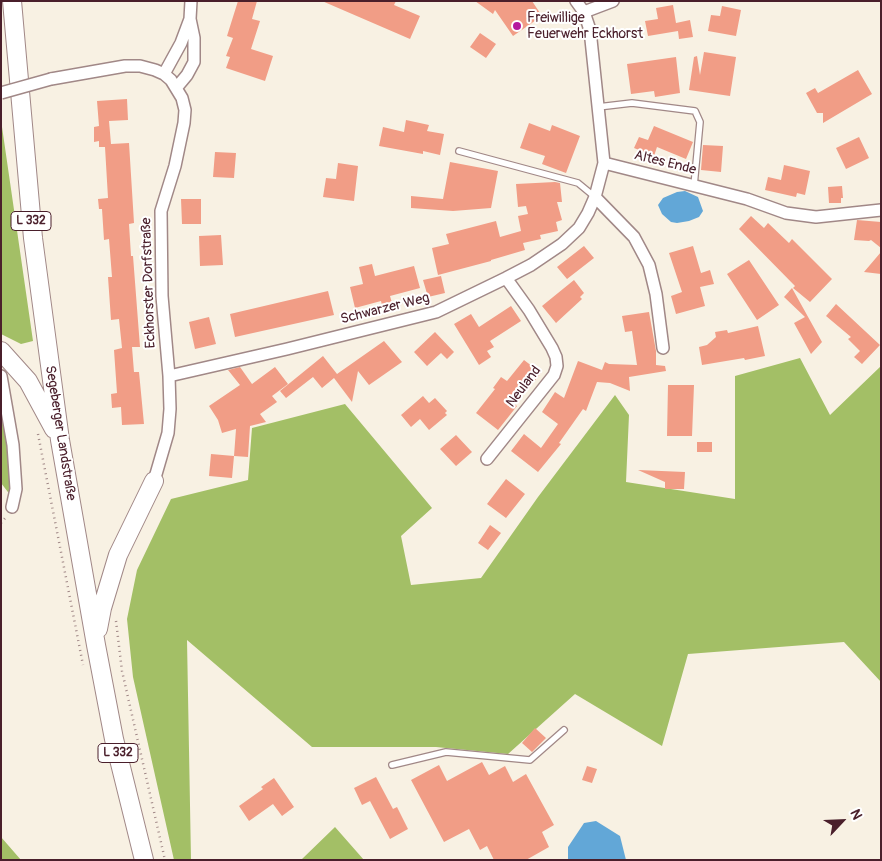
<!DOCTYPE html>
<html>
<head>
<meta charset="utf-8">
<style>
  body { margin:0 }
  #map { position:relative; width:882px; height:861px; overflow:hidden; background:#f8f1e3; font-family:Pangolin,sans-serif }
  canvas { display:block }
  .frame { position:absolute; inset:0; border:2px solid #4a1f2b; pointer-events:none }
  .north { position:absolute; left:817px; top:796px; width:50px; height:50px; -webkit-text-stroke:4px #fff; paint-order:stroke; rotate:65deg; font-size:14px; font-weight:700; line-height:20px; text-align:center; color:#4a1f2b }
  .north::after { content:''; display:block; margin:auto; width:18px; height:22px; background:#4a1f2b; clip-path:polygon(50% 0,100% 100%,50% 72%,0 100%) }
</style>
</head>
<body>
<div id="map">
<canvas width="882" height="861"></canvas>
<div class="frame"></div>
<div class="north">N</div>
</div>
<script>
const g = document.querySelector('canvas').getContext('2d');
g.lineJoin = 'round';
function fillPath(path, color) {
  g.fillStyle = color;
  g.fill(path, 'evenodd');
}
function shape(rows) {
  const path = new Path2D();
  for (const r of rows) {
    path.moveTo(r[0], r[1]);
    for (let i = 2; i < r.length; i += 2) path.lineTo(r[i], r[i + 1]);
  }
  return path;
}
function stroke(path, color, width, dash) {
  g.strokeStyle = color;
  g.lineWidth = width;
  g.lineCap = dash ? 'butt' : 'round';
  g.setLineDash(dash || []);
  g.stroke(path);
}
function drawText(font, color, halo, rows, align = 'center') {
  g.font = font + ' Pangolin,sans-serif';
  g.lineWidth = 4;
  g.setLineDash([]);
  g.textBaseline = 'middle';
  g.strokeStyle = halo;
  g.fillStyle = color;
  for (const [text, x, y, turn = 0] of rows) {
    g.save();
    g.translate(x, y);
    g.rotate((+turn || 0) * Math.PI / 180);
    g.textAlign = isNaN(turn) ? turn : align;
    if (halo) g.strokeText(text, 0, 0);
    g.fillText(text, 0, 0);
    g.restore();
  }
}
const green = shape([
  [1,120,33,341,21,344,1,334],
  [800,358,830,415,881,366,881,682,844,642,688,654,662,746,575,694,508,754,436,747,312,747,187,640,191,860,174,860,133,677,127,619,137,570,171,499,248,480,252,428,345,404,432,508,401,536,411,585,481,578,538,497,615,395,629,415,626,482,735,499,735,376],
  [1,406,6,439,11,496,1,483],
  [335,827,364,860,301,860],
  [1,837,21,860,1,860]
]);
const water = shape([
  [677,192,685,191,698,197,703,211,699,217,689,221,677,223,671,222,662,214,658,205,663,198],
  [596,821,620,836,626,860,568,860,568,847,584,823]
]);
const building = shape([
  [238,1,257,1,252,19,260,21,251,49,273,56,265,81,226,68,230,57,226,56,233,38,227,36],
  [322,1,396,1,394,5,420,16,410,39],
  [475,1,532,1,542,16,513,36,495,10,493,14],
  [673,5,676,23,690,20,693,37,679,39,678,31,648,36,645,21,658,19,656,8],
  [722,6,741,10,736,36,708,31,711,15,720,16],
  [480,33,496,44,486,58,470,47],
  [704,52,736,57,730,96,689,90,694,57,697,56,700,75],
  [676,57,680,93,655,97,654,91,631,94,627,64],
  [858,70,872,94,823,123,823,113,817,113,806,93,815,88,818,93],
  [127,99,128,120,109,121,111,144,129,143,134,223,129,224,131,256,133,256,140,347,132,347,134,372,139,372,144,424,122,425,121,407,112,408,111,394,117,393,114,350,122,348,119,319,111,320,108,277,112,277,109,239,104,240,102,209,99,209,98,199,108,198,105,147,99,147,99,141,94,142,94,127,99,126,97,101],
  [406,120,429,125,427,131,444,134,440,155,423,151,423,154,379,146,383,127,404,132],
  [529,123,550,131,552,125,580,136,566,173,542,164,545,156,520,148],
  [654,126,693,142,686,159,657,147,654,156,634,148,639,137,648,140],
  [859,137,869,158,846,169,836,148],
  [703,145,723,146,721,172,701,170],
  [215,152,236,153,234,178,213,177],
  [450,162,498,171,491,208,453,211,411,208,411,196,443,199],
  [338,163,358,166,354,201,323,197,326,178,336,179],
  [784,165,810,171,805,195,797,193,796,197,765,190,768,177,781,180],
  [555,182,560,183,562,202,557,202,562,220,556,222,558,231,540,235,541,239,523,243,525,250,491,260,491,261,438,275,432,248,449,244,446,234,496,221,500,237,521,231,518,216,528,214,526,206,518,207,516,184],
  [842,186,843,198,841,198,841,203,829,203,828,187],
  [181,199,201,199,201,224,182,224],
  [751,216,764,228,768,223,789,243,792,239,832,279,810,302,793,288,795,286,739,229],
  [857,220,881,222,881,248,871,240,869,241,854,240],
  [221,235,223,265,200,266,199,236],
  [584,246,594,258,567,279,557,267],
  [693,246,701,273,710,270,714,284,700,287,705,306,676,314,671,296,682,292,669,253],
  [881,252,881,274,864,272],
  [749,260,779,305,757,320,727,274],
  [372,264,375,276,414,266,420,288,390,296,394,310,384,313,381,301,355,308,350,287,363,284,359,267],
  [441,276,445,293,428,297,423,280],
  [574,280,584,293,580,297,582,299,556,323,542,306],
  [792,288,822,342,811,354,794,323,805,317,784,297],
  [328,291,334,315,235,337,230,314],
  [836,304,880,345,862,364,854,357,860,351,848,339,851,337,826,316],
  [511,306,521,321,490,341,494,347,487,351,491,357,479,365,454,324,471,314,479,327],
  [649,312,656,351,656,365,665,366,666,371,629,377,630,391,610,383,597,382,586,411,583,409,559,443,561,444,538,472,511,451,524,434,541,448,558,424,542,412,555,392,564,398,578,361,602,370,605,362,609,364,637,365,632,331,625,332,622,316],
  [209,317,216,344,195,349,189,322],
  [758,326,765,356,745,360,744,358,702,365,699,347,707,345,716,337,715,332,727,330,728,333],
  [435,332,454,352,447,359,441,353,427,366,414,352],
  [384,341,402,362,369,385,358,371,352,402,334,378,322,388,313,377,286,398,280,391,323,356,337,374],
  [524,360,541,373,528,389,521,383,508,399,517,406,498,430,476,413,495,389,493,388,501,377,507,381],
  [240,367,252,384,275,367,288,384,272,396,277,402,260,414,266,422,250,426,248,457,234,456,236,429,222,433,218,420,209,406,240,385,228,370],
  [668,385,694,385,692,436,667,436],
  [423,396,429,403,435,398,447,411,445,413,447,415,429,430,420,419,411,427,401,415],
  [456,435,472,452,456,466,440,449],
  [697,442,712,442,712,452,697,452],
  [211,454,234,456,232,478,209,476],
  [638,470,685,472,684,489,665,489,665,482],
  [506,479,525,494,506,518,487,504],
  [490,525,501,533,488,550,478,543],
  [535,728,546,738,532,752,522,743],
  [482,762,489,775,505,766,513,782,526,774,554,825,542,832,549,847,526,860,494,860,487,846,480,850,469,829,444,842,411,780,439,765,447,781],
  [587,766,597,769,592,783,582,780],
  [376,777,393,809,397,807,408,829,390,839,370,801,362,805,354,788],
  [274,778,294,807,282,816,273,804,249,821,239,806,263,789,261,787]
]);
const path = shape([
  [38,434,83,665],
  [1,523,6,517],
  [116,621,122,671,165,860]
]);
const service = shape([
  [598,107,632,103,695,111,700,122,694,186],
  [459,151,578,183,595,197],
  [392,765,446,752,530,760,564,730]
]);
const minor = shape([
  [576,1,584,12,590,30,604,163,747,199,786,213,816,217,881,210],
  [584,12,613,1],
  [164,74,181,43,190,19],
  [51,79,125,66,140,66,155,70,164,74,171,80,182,98,185,110,184,123,175,166,161,211,162,296,169,376,170,409,168,433,154,481],
  [177,87,187,75,194,62,194,38,190,19,191,1],
  [595,197,634,237,649,265,656,294,663,348],
  [1,376,13,445,16,489,12,507],
  [169,376,287,349,436,312,506,278,531,265,562,244,579,228,588,213,595,197,604,163],
  [487,459,554,375,557,366,556,357,552,348,529,310,506,278]
]);
const primary = shape([
  [12,1,33,238,60,440,96,645,114,739,144,860],
  [1,351,28,381,54,429],
  [98,629,102,608,118,555,154,481]
]);
const minorBridge = shape([
  [1,93,51,79]
]);
const markers = [
  [517,26,5,"#b5179e"]
];
const shields = [
  [31,221,40],
  [118,753,40]
];
const shieldNames = [
  ["L 332",31,221],
  ["L 332",118,753]
];
const poiNames = [
  ["Freiwillige",527,18],
  ["Feuerwehr Eckhorst",527,34]
];
const streetNames = [
  ["Altes Ende",665,163,14],
  ["Eckhorster Dorfstraße",149,283,-92],
  ["Schwarzer Weg",385,309,-14],
  ["Neuland",524,387,-53],
  ["Segeberger Landstraße",60,433,81]
];
fillPath(green, '#a3bf66');
fillPath(water, '#62a7d7');
fillPath(building, '#f19d86');
stroke(service, '#a18887', 8);
stroke(minor, '#a18887', 14);
stroke(primary, '#a18887', 20);
stroke(path, '#a18887', 2.5, [1, 4]);
stroke(service, '#fff', 5.5);
stroke(minor, '#fff', 11);
stroke(primary, '#fff', 18);
stroke(minorBridge, '#a18887', 14, []);
stroke(minorBridge, '#fff', 11);
for (const [x, y, r, color] of markers) {
  const dot = new Path2D();
  dot.arc(x, y, r, 0, 2 * Math.PI);
  g.fillStyle = color;
  g.fill(dot);
  stroke(dot, '#fff', 2);
}
for (const [x, y, w] of shields) {
  const box = new Path2D();
  box.roundRect(x - w / 2, y - 9.5, w, 19, 4);
  g.fillStyle = '#fff';
  g.fill(box);
  stroke(box, '#4a1f2b', 1);
}
drawText('bold 12px', '#4a1f2b', null, shieldNames);
drawText('14px', '#4a1f2b', '#fff', poiNames, 'left');
drawText('14px', '#4a1f2b', '#fff', streetNames);
</script>
</body>
</html>
